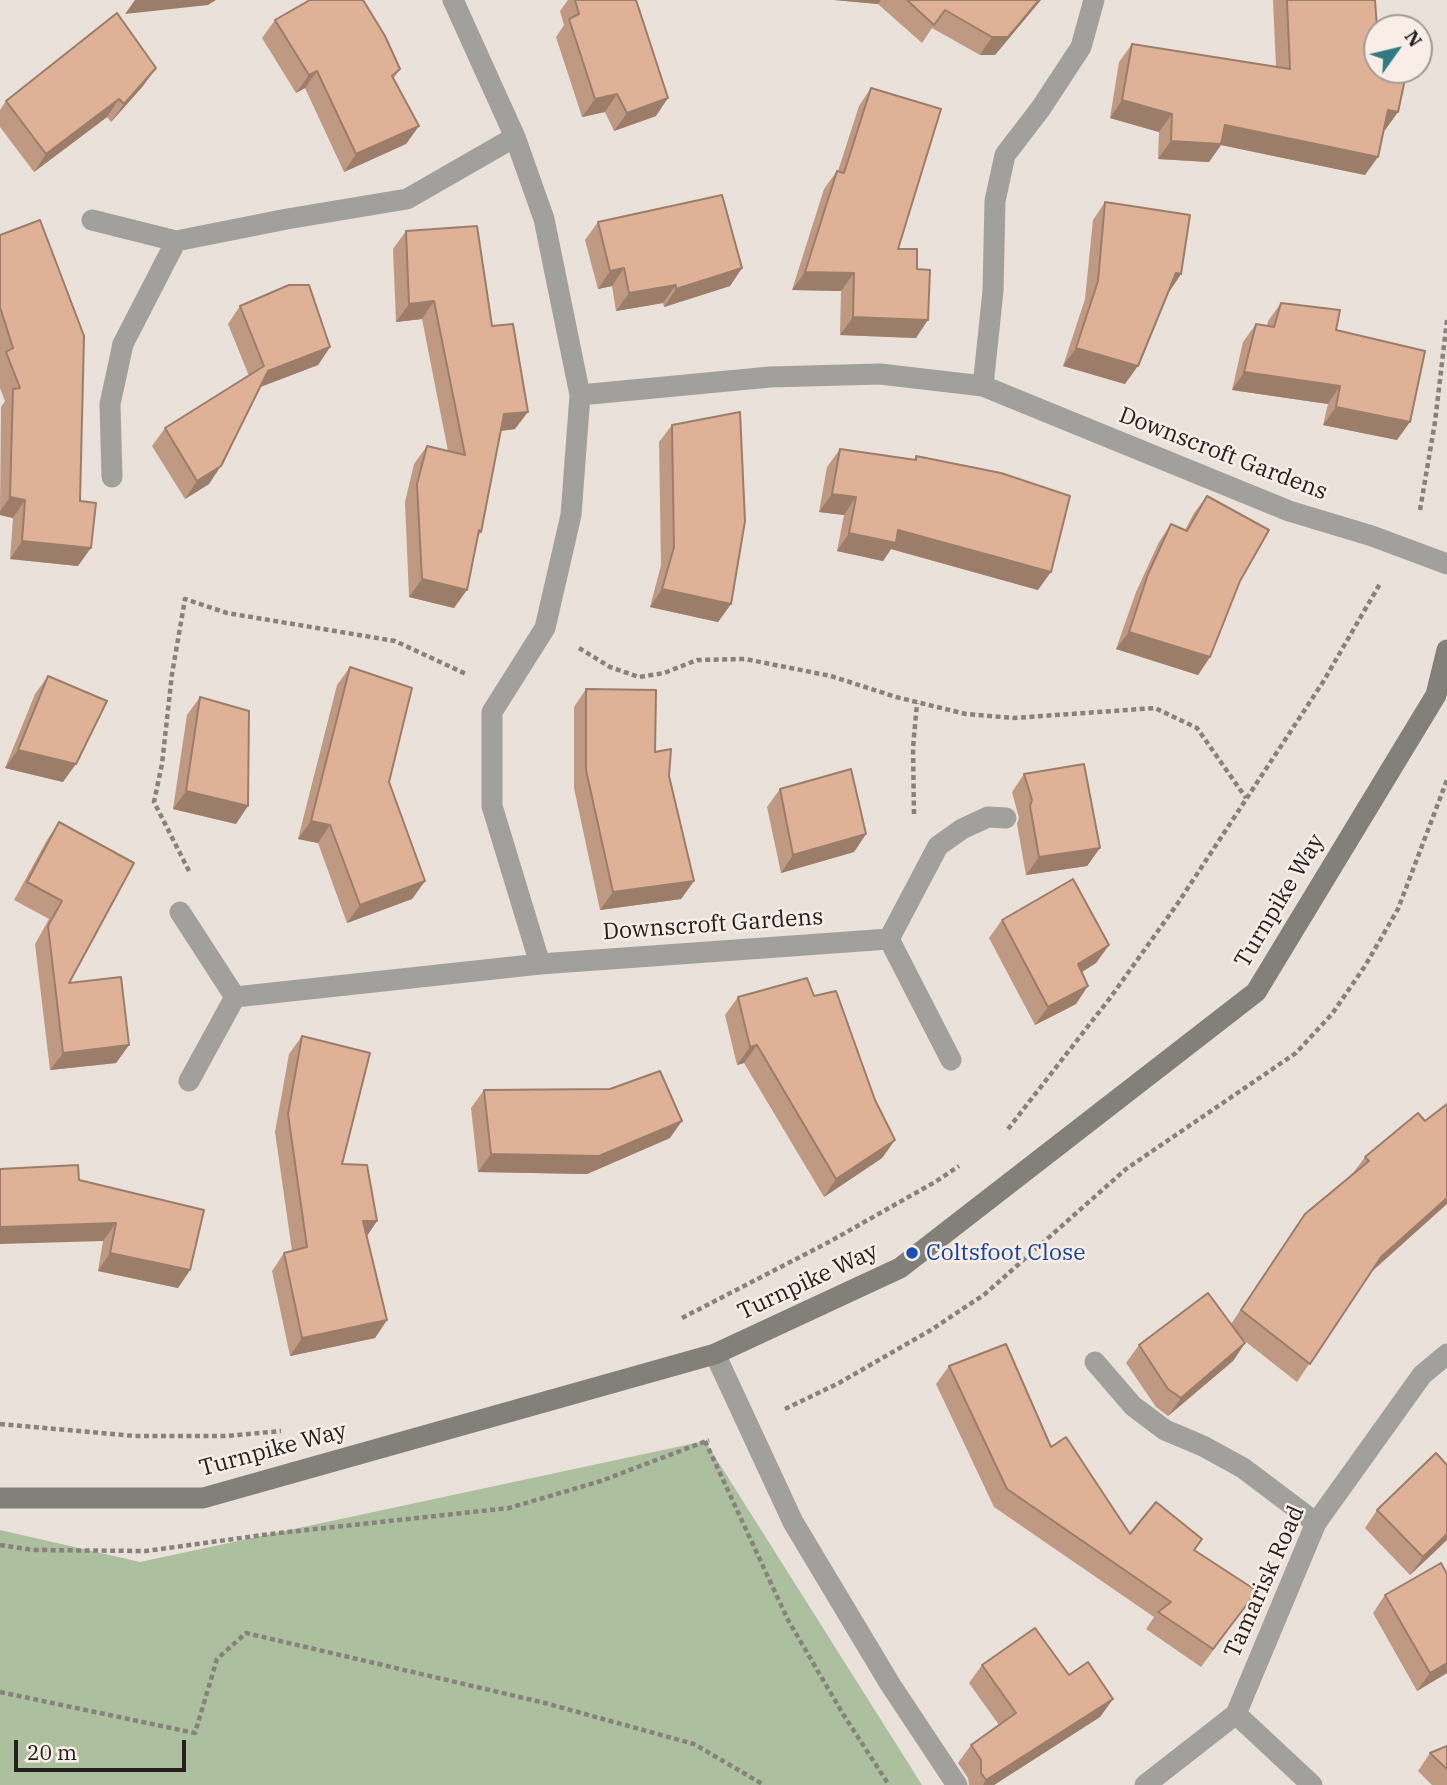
<!DOCTYPE html>
<html>
<head>
<meta charset="utf-8">
<style>
  body { margin:0 }
  #map { position:relative; width:1447px; height:1785px; overflow:hidden; background:#eae1da; font-family:"IBM Plex Serif",serif }
  canvas { display:block }
  .north { position:absolute; left:1363px; top:14px; width:70px; height:70px; box-sizing:border-box; background:#f8eee7; border:2px solid #a39c96; border-radius:50%; rotate:56deg; font-size:19px; font-weight:700; line-height:28px; text-align:center; color:#23201d }
  .north::after { content:''; display:block; margin:auto; width:24px; height:32px; background:#337b83; clip-path:polygon(50% 0,100% 100%,50% 72%,0 100%) }
  .scale { position:absolute; left:14px; top:1740px; width:172px; height:32px; box-sizing:border-box; border:4px solid #23201d; border-top:0; padding-left:9px; font-size:21px; line-height:24px; white-space:nowrap; color:#23201d; -webkit-text-stroke:5px #f8eee7; paint-order:stroke }
</style>
</head>
<body>
<div id="map">
<canvas width="1447" height="1785"></canvas>
<div class="north">N</div>
<div class="scale">20 m</div>
</div>
<script>
const g = document.querySelector('canvas').getContext('2d');
g.lineJoin = 'round';
function fillPath(path, color) {
  g.fillStyle = color;
  g.fill(path, 'evenodd');
}
function shape(rows) {
  const path = new Path2D();
  for (const r of rows) {
    path.moveTo(r[0], r[1]);
    for (let i = 2; i < r.length; i += 2) path.lineTo(r[i], r[i + 1]);
  }
  return path;
}
function stroke(path, color, width, dash) {
  g.strokeStyle = color;
  g.lineWidth = width;
  g.lineCap = dash ? 'butt' : 'round';
  g.setLineDash(dash || []);
  g.stroke(path);
}
function drawText(font, color, halo, rows, align = 'center') {
  g.font = font + ' "IBM Plex Serif",serif';
  g.lineWidth = 5;
  g.setLineDash([]);
  g.textBaseline = 'middle';
  g.strokeStyle = halo;
  g.fillStyle = color;
  for (const [text, x, y, turn = 0] of rows) {
    g.save();
    g.translate(x, y);
    g.rotate((+turn || 0) * Math.PI / 180);
    g.textAlign = isNaN(turn) ? turn : align;
    if (halo) g.strokeText(text, 0, 0);
    g.fillText(text, 0, 0);
    g.restore();
  }
}
const green = shape([
  [705,1441,922,1785,0,1785,0,1530,140,1562]
]);
const path = shape([
  [1420,510,1435,422,1447,320],
  [579,648,610,667,639,677,664,673,697,660,745,659,831,676,896,697,966,714,1014,718,1155,708,1197,728,1246,798],
  [914,814,913,748,917,703],
  [189,871,154,802,162,764,172,674,185,599,227,613,395,641,466,674],
  [1008,1129,1110,998,1178,903,1323,682,1381,582],
  [682,1318,829,1242,935,1182,959,1166],
  [785,1409,839,1383,931,1330,985,1294,1126,1169,1296,1053,1332,1014,1365,966,1398,909,1447,780],
  [0,1424,134,1436,225,1436,281,1431],
  [705,1441,788,1620,843,1714,889,1785],
  [0,1545,34,1550,146,1551,270,1534,509,1508,601,1481,709,1440],
  [0,1692,195,1733,217,1659,246,1633,545,1703,694,1744,764,1785]
]);
const lane = shape([
  [112,477,110,404,123,344],
  [1095,1362,1133,1406,1165,1430,1203,1446,1243,1468,1316,1523]
]);
const street = shape([
  [453,0,515,137,544,219,580,395,571,515,545,628,492,712,492,806,540,964],
  [92,220,176,241,287,219,407,199,515,137],
  [123,344,176,241],
  [983,386,993,291,995,201,1005,155,1041,108,1081,47,1094,0],
  [580,395,770,377,880,374,983,386,1289,511,1372,536,1447,564],
  [180,912,235,997,189,1081],
  [235,997,540,964,889,939],
  [951,1060,889,939,938,846,962,829,988,817,1006,818],
  [715,1354,793,1522,890,1684,957,1785],
  [1236,1714,1312,1785],
  [1145,1785,1236,1714,1316,1523,1422,1375,1447,1354]
]);
const secondary = shape([
  [0,1498,203,1498,715,1354,900,1268,1256,992,1436,695,1447,650]
]);
const wall = shape([
  [568,0,636,0,656,116,614,131,605,112,582,117,556,37,564,25,560,11],
  [834,0,1041,0,995,55,980,55,932,28,922,43,878,4],
  [1273,0,1375,0,1377,70,1398,112,1385,130,1384,130,1365,175,1221,145,1209,162,1158,159,1159,132,1110,118,1119,62,1132,44,1276,67],
  [275,20,400,69,393,79,419,126,406,144,344,172,305,88,296,93,262,38],
  [143,86,111,122,107,117,34,172,0,127,0,110,6,101],
  [871,88,898,249,916,338,840,335,841,291,792,290,824,189,837,171,838,171,859,106],
  [1105,202,1181,274,1169,292,1125,384,1063,366,1085,299,1093,220],
  [598,222,742,268,730,286,664,307,663,303,616,311,612,286,598,289,585,240],
  [406,231,492,326,515,429,501,431,481,532,478,536,454,608,409,597,405,502,414,464,427,446,448,451,422,319,396,322,393,249],
  [0,235,78,566,10,559,13,518,0,515,1,407,5,401,0,388],
  [1281,303,1336,330,1397,440,1323,425,1328,404,1232,390,1243,342,1256,324,1267,326,1268,321],
  [240,306,330,347,318,365,260,387,209,484,185,499,152,446,165,428,249,376,228,324],
  [672,425,731,604,718,622,650,607,661,565,659,442],
  [840,449,914,460,916,456,1038,590,891,549,883,561,837,551,844,515,819,512,827,467],
  [1207,496,1240,581,1210,657,1198,675,1116,649,1136,592,1159,542,1171,524,1185,530,1194,513],
  [350,667,389,782,425,881,412,899,347,923,318,843,298,839,337,685],
  [48,676,63,782,5,768,35,694],
  [586,689,655,752,669,776,694,881,681,899,600,910,574,788,574,707],
  [200,697,236,824,173,809,187,715],
  [1024,774,1100,848,1087,866,1026,875,1017,824,1019,818,1012,792],
  [780,789,866,834,854,852,781,873,767,807],
  [59,822,69,983,129,1045,116,1063,50,1070,35,944,49,919,14,900,47,840],
  [1002,920,1109,945,1096,963,1082,972,1076,1004,1035,1025,989,938],
  [814,996,875,1100,895,1140,882,1158,824,1197,744,1063,737,1065,725,1015,738,997],
  [302,1036,342,1164,377,1221,367,1235,387,1320,375,1338,290,1356,272,1271,284,1253,292,1251,275,1132,289,1054],
  [484,1090,670,1138,587,1174,478,1172,471,1108],
  [1418,1113,1370,1274,1297,1382,1241,1338,1245,1343,1233,1361,1168,1416,1156,1407,1126,1363,1139,1345,1231,1324,1305,1214,1353,1173,1365,1157],
  [79,1180,190,1270,178,1288,98,1271,103,1241],
  [949,1366,1051,1447,1130,1534,1194,1550,1257,1591,1201,1667,1146,1629,1154,1617,994,1507,936,1384],
  [1447,1465,1447,1540,1410,1575,1365,1528,1377,1510],
  [1447,1574,1447,1673,1417,1691,1373,1613,1385,1595],
  [982,1665,1069,1675,1113,1699,1100,1717,994,1785,969,1785,968,1778,958,1763,971,1745,999,1725,969,1683],
  [1447,1746,1447,1785,1432,1785,1418,1771,1430,1753]
]);
const shadedWall = shape([
  [135,0,216,0,208,5,125,14],
  [834,0,881,0,878,4],
  [1039,0,1041,0,1035,7,995,55,980,55,992,37],
  [156,68,143,86,111,122,124,104],
  [317,71,305,88,296,93,309,75],
  [617,94,605,112,582,117,595,99],
  [668,98,656,116,614,131,627,113],
  [119,99,107,117,34,172,46,154],
  [1122,100,1172,114,1159,132,1110,118],
  [1388,110,1398,112,1385,130,1376,128],
  [1225,125,1378,157,1365,175,1221,145,1209,162,1158,159,1171,141],
  [419,126,406,144,344,172,356,154],
  [624,268,612,286,598,289,610,271],
  [742,268,730,286,664,307,676,289],
  [805,272,854,273,841,291,792,290],
  [1176,273,1181,274,1169,292],
  [676,285,663,303,616,311,629,293],
  [434,301,422,319,396,322,409,304],
  [853,317,928,320,916,338,840,335],
  [330,347,318,365,255,389,268,371],
  [1076,348,1138,366,1125,384,1063,366],
  [1244,372,1340,386,1328,404,1232,390],
  [1336,407,1410,422,1397,440,1323,425],
  [528,412,515,429,492,432,504,414],
  [221,466,209,484,185,499,197,481],
  [832,494,856,497,844,515,819,512],
  [10,497,25,500,13,518,0,515,0,511],
  [898,530,1051,572,1038,590,891,549,883,561,837,551,849,533],
  [22,541,91,548,78,566,10,559],
  [422,579,467,590,454,608,409,597],
  [662,589,731,604,718,622,650,607],
  [1129,632,1210,657,1198,675,1116,649],
  [18,750,76,764,63,782,5,768],
  [186,791,248,806,236,824,173,809],
  [311,821,330,825,318,843,298,839],
  [866,834,854,852,781,873,793,855],
  [1100,848,1087,866,1026,875,1039,857],
  [425,881,412,899,347,923,360,905],
  [694,881,681,899,600,910,613,892],
  [1109,945,1096,963,1066,982,1078,964],
  [1088,986,1076,1004,1035,1025,1048,1007],
  [129,1045,116,1063,50,1070,63,1053],
  [757,1045,744,1063,737,1065,750,1047],
  [682,1121,670,1138,587,1174,478,1172,491,1154],
  [895,1140,882,1158,824,1197,836,1179],
  [1447,1198,1447,1204,1368,1275,1381,1257],
  [363,1221,377,1221,365,1239],
  [116,1223,103,1241,0,1244,0,1227],
  [110,1253,190,1270,178,1288,98,1271],
  [387,1320,375,1338,290,1356,302,1338],
  [1245,1343,1233,1361,1168,1416,1181,1398],
  [1447,1534,1447,1540,1410,1575,1423,1557],
  [1447,1663,1447,1673,1417,1691,1430,1673],
  [1113,1699,1100,1717,994,1785,983,1785,986,1780]
]);
const building = shape([
  [310,0,363,0,385,36,400,69,392,76,419,126,356,154,317,71,309,75,275,20,310,0],
  [575,0,636,0,668,98,627,113,617,94,595,99,569,19,579,14,575,0],
  [907,0,1039,0,1008,37,992,37,945,10,934,25,907,0],
  [1287,0,1375,0,1377,28,1377,70,1407,70,1398,112,1388,110,1378,157,1225,125,1221,144,1171,141,1172,114,1122,100,1132,44,1290,69,1287,0],
  [117,13,156,68,124,104,119,99,46,154,6,101,117,13],
  [871,88,941,109,898,249,917,249,917,269,930,270,928,320,853,317,854,273,805,272,837,171,844,173,871,88],
  [722,195,742,268,676,289,676,285,629,293,624,268,610,271,598,222,722,195],
  [1105,202,1190,215,1181,274,1176,273,1138,366,1076,348,1098,281,1105,202],
  [40,220,84,336,80,501,96,503,91,548,22,541,25,500,10,497,13,389,20,388,6,352,13,348,0,307,0,235,40,220],
  [477,226,492,326,513,324,528,412,504,414,481,532,479,530,467,590,422,579,417,484,427,446,465,455,434,301,409,304,406,231,477,226],
  [289,285,309,285,330,347,268,371,221,466,197,481,165,428,264,366,240,306,289,285],
  [1281,303,1340,310,1336,330,1425,351,1410,422,1336,407,1340,386,1244,372,1256,324,1274,327,1281,303],
  [740,412,745,521,731,604,662,589,674,547,672,425,740,412],
  [840,449,916,460,916,456,1001,473,1070,496,1051,572,898,530,896,543,849,533,856,497,832,494,840,449],
  [1207,496,1269,530,1240,581,1210,657,1129,632,1148,574,1171,524,1187,531,1207,496],
  [350,667,412,688,389,782,425,881,360,905,330,825,311,821,350,667],
  [48,676,107,701,76,764,18,750,48,676],
  [586,689,656,690,655,752,671,749,669,776,694,881,613,892,586,770,586,689],
  [200,697,249,711,248,806,186,791,200,697],
  [1084,764,1100,848,1039,857,1030,806,1032,800,1024,774,1084,764],
  [851,769,866,834,793,855,780,789,851,769],
  [59,822,134,863,69,983,121,977,129,1045,63,1053,48,926,62,901,27,882,59,822],
  [1073,879,1109,945,1078,964,1088,986,1048,1007,1002,920,1073,879],
  [807,978,814,996,836,991,875,1100,895,1140,836,1179,757,1045,750,1047,738,997,807,978],
  [302,1036,370,1053,342,1164,367,1165,377,1221,363,1221,387,1320,302,1338,284,1253,307,1247,288,1114,302,1036],
  [660,1071,682,1121,599,1156,491,1154,484,1090,610,1089,660,1071],
  [1447,1104,1447,1198,1381,1257,1310,1364,1241,1310,1305,1214,1369,1161,1365,1157,1418,1113,1425,1121,1447,1104],
  [78,1165,79,1180,204,1210,190,1270,110,1253,116,1223,0,1227,0,1169,78,1165],
  [1208,1293,1245,1343,1181,1398,1168,1389,1139,1345,1208,1293],
  [1006,1344,1051,1447,1066,1437,1130,1534,1156,1502,1202,1539,1194,1550,1257,1591,1213,1649,1158,1612,1171,1602,1007,1489,949,1366,1006,1344],
  [1436,1453,1447,1465,1447,1534,1423,1557,1377,1510,1436,1453],
  [1441,1563,1447,1574,1447,1663,1430,1673,1385,1595,1441,1563],
  [1035,1628,1069,1675,1088,1662,1113,1699,986,1780,981,1773,981,1760,971,1745,1016,1713,982,1665,1035,1628],
  [1447,1746,1447,1769,1430,1753,1447,1746]
]);
const markers = [
  [912,1253,7,"#1a4fb4"]
];
const streetNames = [
  ["Downscroft Gardens",1223,454,21],
  ["Turnpike Way",1280,901,-59],
  ["Downscroft Gardens",713,925,-4],
  ["Turnpike Way",808,1282,-25],
  ["Turnpike Way",273,1450,-15],
  ["Tamarisk Road",1265,1582,-66]
];
const transitNames = [
  ["Coltsfoot Close",926,1253]
];
fillPath(green, '#acbf9f');
stroke(path, '#88827d', 4.5, [5, 3.5]);
stroke(lane, '#a2a09c', 21);
stroke(street, '#a2a09c', 21);
stroke(secondary, '#83807a', 21);
fillPath(wall, '#c09982');
fillPath(shadedWall, '#9c7d6a');
fillPath(building, '#dfb297');
stroke(building, '#9c7d6a', 2);
for (const [x, y, r, color] of markers) {
  const dot = new Path2D();
  dot.arc(x, y, r, 0, 2 * Math.PI);
  g.fillStyle = color;
  g.fill(dot);
  stroke(dot, '#f8eee7', 2.5);
}
drawText('23px', '#23201d', '#f8eee7', streetNames);
drawText('23px', '#164399', '#f8eee7', transitNames, 'left');
</script>
</body>
</html>
